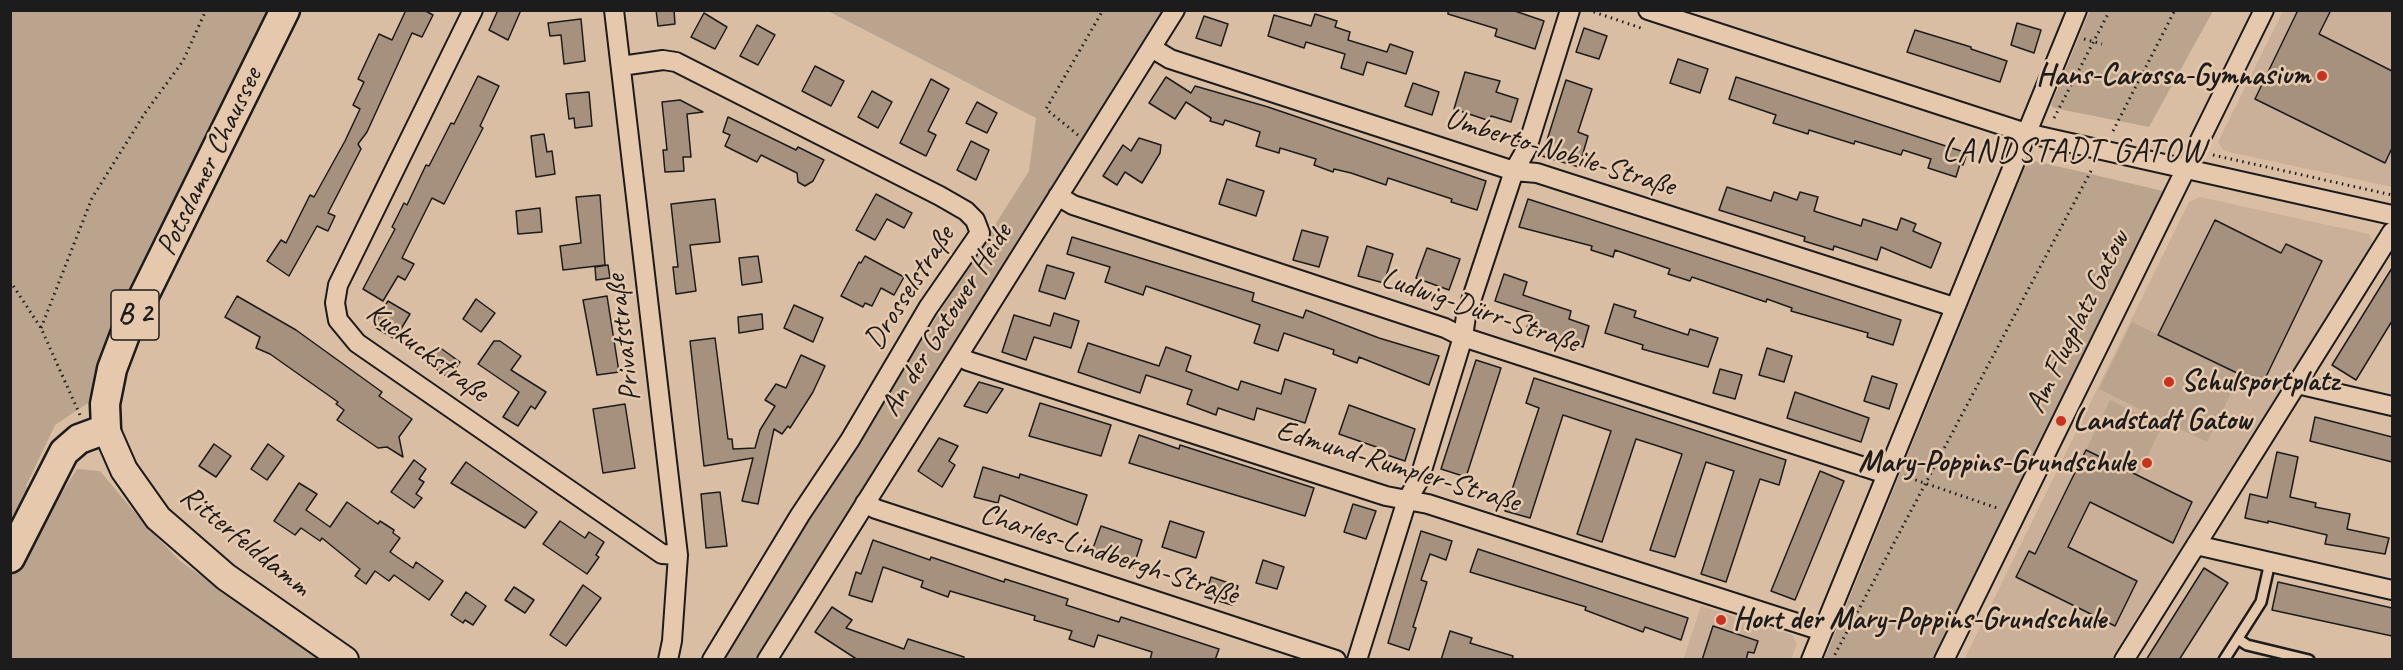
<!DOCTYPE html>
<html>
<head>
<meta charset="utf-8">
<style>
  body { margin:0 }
  #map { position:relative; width:2403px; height:670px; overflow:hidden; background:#dabea4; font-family:Caveat,sans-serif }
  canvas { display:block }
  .frame { position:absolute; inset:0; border:12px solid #1c1c1c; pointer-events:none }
</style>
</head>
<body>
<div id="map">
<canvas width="2403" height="670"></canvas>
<div class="frame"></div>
</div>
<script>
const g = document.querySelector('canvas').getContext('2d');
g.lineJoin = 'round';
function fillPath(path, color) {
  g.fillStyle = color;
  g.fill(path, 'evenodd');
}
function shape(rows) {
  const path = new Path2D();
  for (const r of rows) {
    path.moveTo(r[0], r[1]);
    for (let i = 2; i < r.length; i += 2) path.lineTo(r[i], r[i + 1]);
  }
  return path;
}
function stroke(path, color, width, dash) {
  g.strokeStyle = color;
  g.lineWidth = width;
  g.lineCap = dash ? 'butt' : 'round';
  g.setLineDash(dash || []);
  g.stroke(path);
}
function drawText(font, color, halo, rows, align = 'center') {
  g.font = font + ' Caveat,sans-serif';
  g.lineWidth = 5;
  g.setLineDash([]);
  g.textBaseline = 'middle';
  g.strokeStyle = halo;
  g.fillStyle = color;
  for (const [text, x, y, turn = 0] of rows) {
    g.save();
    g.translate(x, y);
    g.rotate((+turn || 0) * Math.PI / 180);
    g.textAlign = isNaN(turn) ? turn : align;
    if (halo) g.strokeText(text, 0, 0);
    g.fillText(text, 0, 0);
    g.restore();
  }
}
const built = shape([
  [2283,11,2392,11,2392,187,2224,151,2218,142],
  [2200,197,2369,234,2373,243,2111,659,1964,660,2189,202],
  [1701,606,1792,635,1797,644,1791,659,1683,660]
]);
const green = shape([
  [2090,10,2213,11,2149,127,2054,108,2051,105],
  [10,11,269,11,117,316,96,365,88,403,55,425,26,486,46,518,77,469,100,471,147,527,180,561,322,659,11,659],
  [828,11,1166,11,757,659,720,660,1029,171,1036,118],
  [2035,161,2163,191,2162,201,1937,659,1824,660,2025,167],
  [2132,322,2240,375,2207,442,2099,389],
  [2110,400,2162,426,2138,475,2086,450]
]);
const building = shape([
  [406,10,424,10,433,15,422,37,412,33,367,132,358,144,361,149,328,213,335,216,328,231,317,226,289,276,267,261,281,240,286,243,310,195,314,197,345,141,360,109,353,105,364,82,358,79,379,34,392,40,406,10],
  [498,10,521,10,508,40,489,30,498,10],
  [656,10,674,10,675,24,658,26,656,10],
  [1448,10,1512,10,1544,21,1535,49,1495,36,1497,29,1448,14,1448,10],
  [2298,10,2331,10,2319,34,2392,71,2392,148,2385,163,2255,99,2298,10],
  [704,13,727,27,715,49,691,37,704,13],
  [1315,14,1337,21,1335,27,1350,32,1348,40,1387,52,1390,44,1413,52,1406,74,1367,62,1363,75,1341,68,1345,54,1306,42,1304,48,1268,36,1274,15,1311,26,1315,14],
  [1204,16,1228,24,1221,46,1196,38,1204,16],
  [581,19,585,61,564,64,561,35,550,36,548,23,581,19],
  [2017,23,2041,30,2034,53,2011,45,2017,23],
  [757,25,775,35,758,65,740,56,757,25],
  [1584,28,1607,36,1599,59,1576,52,1584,28],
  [1915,30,1971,47,1971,49,2007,61,2000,82,1907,52,1915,30],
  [1678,59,1708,69,1700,93,1670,83,1678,59],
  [815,66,844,81,831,106,802,91,815,66],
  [1465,72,1500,81,1496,92,1518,99,1511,122,1491,116,1490,121,1454,109,1465,72],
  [478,76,499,86,480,126,483,128,444,204,432,198,402,258,414,264,405,280,398,276,383,301,363,289,395,229,392,227,404,203,407,205,426,165,429,166,451,123,454,124,478,76],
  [1166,77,1191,93,1195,86,1268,107,1486,181,1477,210,1451,202,1452,199,1388,178,1386,185,1351,173,1334,169,1333,172,1314,165,1316,159,1280,148,1279,153,1256,146,1260,132,1225,120,1223,125,1210,121,1211,118,1186,102,1175,119,1149,103,1166,77],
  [1736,77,1967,153,1963,165,1960,164,1956,177,1928,168,1931,159,1903,150,1901,155,1855,141,1854,144,1809,130,1808,134,1773,123,1776,115,1729,99,1736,77],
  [931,79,949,89,928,131,936,135,926,156,900,143,931,79],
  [1566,80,1592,89,1578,132,1588,136,1579,167,1542,156,1566,80],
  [1413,83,1439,92,1432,115,1405,106,1413,83],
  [872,91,892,102,878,128,858,117,872,91],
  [589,92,592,126,575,128,574,118,569,119,566,94,589,92],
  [680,100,703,112,687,114,691,157,683,157,684,171,665,172,663,150,667,150,662,102,680,100],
  [977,102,997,113,987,133,966,123,977,102],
  [728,117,796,150,798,147,824,160,813,181,805,186,798,182,797,173,761,155,757,162,725,146,730,135,723,132,728,117],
  [544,134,547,152,552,151,555,174,536,177,531,136,544,134],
  [1139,138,1161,145,1160,153,1142,183,1125,172,1117,185,1103,176,1123,145,1131,151,1139,138],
  [971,141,989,150,976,180,957,170,971,141],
  [1227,179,1264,191,1256,216,1219,204,1227,179],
  [1727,187,1771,201,1774,192,1797,200,1800,192,1818,197,1814,211,1861,226,1863,219,1897,230,1901,218,1916,224,1913,231,1941,243,1931,268,1881,247,1877,260,1834,246,1833,250,1804,241,1805,237,1719,210,1727,187],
  [876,194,912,213,904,228,887,219,875,240,856,230,876,194],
  [600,195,605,265,563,270,560,246,581,243,576,197,600,195],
  [715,199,720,242,690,245,696,291,676,294,673,267,678,267,671,204,715,199],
  [1528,199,1901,320,1893,345,1867,337,1868,333,1791,311,1792,308,1767,299,1766,302,1692,277,1690,281,1668,274,1670,269,1615,250,1613,257,1591,250,1592,246,1519,227,1528,199],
  [540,208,542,232,518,234,516,211,540,208],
  [2215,220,2281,253,2286,244,2322,261,2262,385,2158,335,2215,220],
  [1302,230,1328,237,1319,267,1293,260,1302,230],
  [1072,237,1254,293,1252,301,1303,318,1306,310,1379,338,1439,356,1429,385,1359,357,1357,363,1333,354,1334,350,1284,333,1278,351,1254,343,1260,325,1146,286,1143,295,1105,282,1110,267,1067,254,1072,237],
  [1367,246,1393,254,1384,283,1358,276,1367,246],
  [1427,248,1460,259,1449,290,1416,278,1427,248],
  [758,256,762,282,742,285,739,258,758,256],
  [865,256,904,277,894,295,881,288,872,306,865,303,863,307,841,296,859,262,861,263,865,256],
  [608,265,610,278,596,280,595,267,608,265],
  [1047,265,1074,273,1065,299,1039,291,1047,265],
  [2392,268,2392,321,2356,380,2332,365,2392,268],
  [1504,274,1527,282,1523,295,1571,311,1569,319,1589,326,1583,347,1527,327,1532,313,1495,301,1504,274],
  [237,296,296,330,382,392,379,396,412,419,399,437,403,457,387,447,378,448,337,420,344,410,336,404,338,402,270,354,256,348,260,337,225,317,237,296],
  [607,296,619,372,597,375,583,300,607,296],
  [476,299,495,313,481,332,463,319,476,299],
  [388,301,410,314,395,339,373,326,388,301],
  [1614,304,1636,311,1634,317,1688,335,1690,329,1718,338,1708,367,1642,349,1643,345,1605,333,1614,304],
  [794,305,823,318,813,342,784,328,794,305],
  [1054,313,1079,321,1071,348,1034,337,1026,360,1002,352,1014,315,1050,326,1054,313],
  [762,314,763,329,739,333,738,317,762,314],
  [715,338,728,439,732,439,733,449,755,448,760,430,775,406,765,400,776,384,786,388,801,355,825,366,813,392,790,428,788,426,782,434,774,429,758,504,742,501,753,458,704,466,690,341,715,338],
  [494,341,500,341,521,356,511,370,546,392,535,409,531,406,518,426,503,417,519,392,478,364,494,341],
  [1088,343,1159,366,1166,347,1191,356,1186,371,1238,390,1241,381,1281,394,1285,379,1316,389,1305,423,1257,408,1254,420,1218,408,1216,415,1187,404,1192,390,1146,375,1140,393,1078,372,1088,343],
  [439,347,460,362,449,378,428,363,439,347],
  [1767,348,1792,356,1784,382,1759,375,1767,348],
  [1476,360,1501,368,1466,477,1441,469,1476,360],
  [1720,369,1742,375,1735,399,1713,393,1720,369],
  [1872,376,1897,384,1889,409,1864,401,1872,376],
  [1534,378,1786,460,1779,485,1760,479,1726,582,1701,574,1734,471,1706,462,1675,557,1650,550,1682,454,1661,447,1636,439,1602,542,1577,534,1611,431,1563,415,1530,518,1505,511,1539,408,1526,403,1534,378],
  [979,382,1003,389,987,413,964,406,979,382],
  [1795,392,1869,418,1861,442,1787,418,1795,392],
  [1040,403,1111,425,1101,456,1029,436,1040,403],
  [625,404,635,468,603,473,593,409,625,404],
  [1349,405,1415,429,1405,461,1381,453,1382,449,1339,434,1349,405],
  [2315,417,2392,437,2392,462,2310,441,2315,417],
  [1139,435,1179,449,1180,445,1314,488,1305,516,1129,463,1139,435],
  [939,438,958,446,949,461,955,465,942,487,918,471,939,438],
  [214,444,231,456,216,477,199,466,214,444],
  [268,444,284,456,267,480,251,469,268,444],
  [2086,450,2192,502,2173,543,2090,502,2068,547,2137,581,2115,626,2016,577,2029,551,2035,554,2086,450],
  [2277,452,2298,457,2290,497,2316,503,2315,507,2350,514,2347,529,2389,538,2385,554,2325,544,2327,535,2268,521,2268,523,2245,518,2250,494,2267,498,2277,452],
  [414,460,426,469,419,479,424,482,416,494,422,498,414,508,391,492,414,460],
  [466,462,537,512,525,528,451,483,466,462],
  [983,467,1019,478,1020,474,1087,495,1077,525,1000,495,998,503,974,497,983,467],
  [1820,471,1844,481,1795,600,1771,591,1820,471],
  [299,483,317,494,306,510,330,527,347,502,378,524,380,521,394,530,393,533,400,538,390,552,413,568,416,562,443,581,429,600,394,575,389,581,375,571,366,584,355,576,360,569,322,538,320,541,301,528,295,535,274,521,299,483],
  [720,492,727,546,706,548,701,494,720,492],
  [1353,504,1376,511,1366,539,1344,532,1353,504],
  [560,521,585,538,589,532,604,542,596,555,599,557,587,574,543,544,560,521],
  [1170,521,1204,532,1196,558,1162,547,1170,521],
  [1101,526,1142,540,1133,568,1091,554,1101,526],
  [1421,531,1452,541,1446,560,1430,554,1421,580,1427,582,1413,627,1416,628,1409,650,1388,643,1421,531],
  [873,540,930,560,931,557,1004,582,1005,579,1068,599,1066,605,1119,622,1121,617,1219,649,1215,660,1150,660,1152,652,1098,635,1094,647,1069,639,1072,631,1034,620,1035,616,950,591,948,597,921,587,923,581,883,567,872,602,849,595,856,572,861,574,873,540],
  [1478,549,1688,618,1681,640,1645,627,1643,632,1585,610,1586,607,1470,572,1478,549],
  [1263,560,1284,567,1277,589,1256,583,1263,560],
  [2204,568,2228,583,2179,660,2146,660,2204,568],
  [1211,577,1238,586,1232,605,1205,597,1211,577],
  [2278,582,2392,608,2392,636,2272,610,2278,582],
  [583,585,601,598,566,646,550,635,583,585],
  [514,587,534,600,525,613,505,600,514,587],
  [466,592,486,606,473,625,465,620,463,623,451,615,466,592],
  [832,607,852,620,846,628,904,649,908,639,964,657,963,660,858,660,815,632,832,607],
  [1713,626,1758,641,1754,653,1748,652,1746,660,1702,660,1713,626],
  [1450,631,1472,638,1470,643,1513,656,1512,660,1441,660,1450,631]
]);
const path = shape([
  [1588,10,1644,29],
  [2084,39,2102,44],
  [2054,118,2110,10],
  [2113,131,2175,10],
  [1078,135,1046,109,1103,10],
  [2213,155,2392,195],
  [10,281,41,328,80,415],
  [41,328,92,198,145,113,183,61,206,10],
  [1904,476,2000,509],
  [1832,660,2092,169]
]);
const service = shape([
  [2238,639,2247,645,2309,660],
  [2224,660,2261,602,2270,562]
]);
const minor = shape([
  [473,10,338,285,335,303,338,320,357,343,662,554,678,555],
  [614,10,678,555,672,641,668,660],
  [1648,10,2026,133,2392,215],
  [1152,48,1170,59,1514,171,1537,173,1954,307],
  [621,66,663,60,676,62,940,196,966,211,975,220,980,233,928,308,850,440,800,515,712,660],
  [1058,196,1073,205,1445,328,1463,337,1886,474],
  [959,355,968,361,1386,496,1428,504,1822,631],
  [2297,384,2392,406],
  [865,503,876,509,1336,660],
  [2196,545,2392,590],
  [767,660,1175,10],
  [1357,660,1407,500,1419,480,1463,337,1466,316,1514,171,1527,148,1570,10],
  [1811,660,2077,10],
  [1944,660,2264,10],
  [2124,660,2392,232]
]);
const secondary = shape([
  [106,429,124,470,158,518,226,577,345,660]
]);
const primary = shape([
  [10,558,64,452,79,439,106,429,105,404,112,369,126,332,285,10]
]);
const markers = [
  [2322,76,6,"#c8321e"],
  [2169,382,6,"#c8321e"],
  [2061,421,6,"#c8321e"],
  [2147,463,6,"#c8321e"],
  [1721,620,6,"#c8321e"]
];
const shields = [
  [135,315,48]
];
const shieldNames = [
  ["B 2",135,315]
];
const poiNames = [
  ["Hans-Carossa-Gymnasium",2310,76,"right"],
  ["Schulsportplatz",2181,382],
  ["Landstadt Gatow",2073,421],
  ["Mary-Poppins-Grundschule",2135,463,"right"],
  ["Hort der Mary-Poppins-Grundschule",1733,620]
];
const streetNames = [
  ["Umberto-Nobile-Straße",1560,153,17],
  ["Potsdamer Chaussee",210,162,-64],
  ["Drosselstraße",910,288,-57],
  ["Ludwig-Dürr-Straße",1480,311,19],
  ["An der Gatower Heide",947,320,-58],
  ["Am Flugplatz Gatow",2078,322,-64],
  ["Privatstraße",624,338,-97],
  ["Kuckuckstraße",427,353,37],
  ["Edmund-Rumpler-Straße",1398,467,17],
  ["Ritterfelddamm",245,542,39],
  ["Charles-Lindbergh-Straße",1109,555,18]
];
const quarterNames = [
  ["LANDSTADT GATOW",2074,152]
];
fillPath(built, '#cab099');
fillPath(green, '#baa48e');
fillPath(building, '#a5917e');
stroke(building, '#1c1c1c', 1.5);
stroke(service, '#1c1c1c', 14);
stroke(minor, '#1c1c1c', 22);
stroke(secondary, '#1c1c1c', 30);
stroke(primary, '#1c1c1c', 33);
stroke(path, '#1c1c1c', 3, [1.5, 4.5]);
stroke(service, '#e6c9ad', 9);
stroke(minor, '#e6c9ad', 18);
stroke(secondary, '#e6c9ad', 26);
stroke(primary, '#e6c9ad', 28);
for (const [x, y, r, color] of markers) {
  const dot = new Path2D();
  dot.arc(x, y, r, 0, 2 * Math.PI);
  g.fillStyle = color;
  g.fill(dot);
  stroke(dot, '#e6c9ad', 2);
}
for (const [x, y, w] of shields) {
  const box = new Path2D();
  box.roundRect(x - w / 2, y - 25, w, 50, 4.5);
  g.fillStyle = '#e6c9ad';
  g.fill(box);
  stroke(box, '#1c1c1c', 1.5);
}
drawText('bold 28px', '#1c1c1c', null, shieldNames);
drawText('bold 30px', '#1c1c1c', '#e6c9ad', poiNames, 'left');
drawText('30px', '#1c1c1c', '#e6c9ad', streetNames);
g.letterSpacing = '1.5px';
drawText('33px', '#1c1c1c', '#e6c9ad', quarterNames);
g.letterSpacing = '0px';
</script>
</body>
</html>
